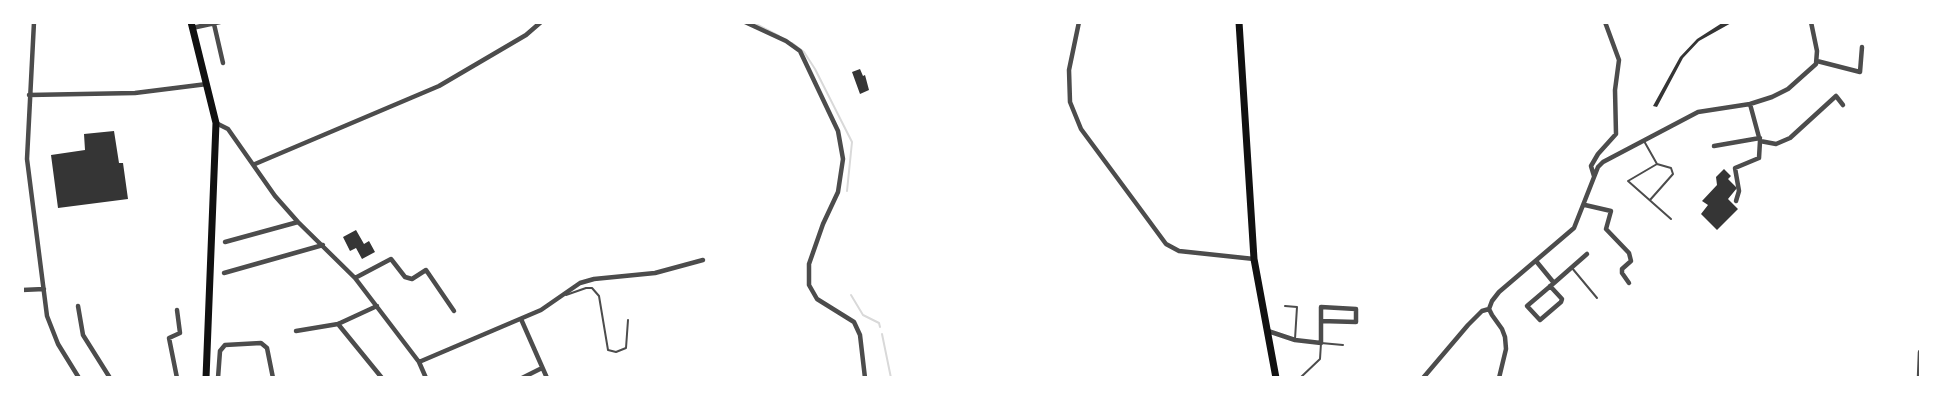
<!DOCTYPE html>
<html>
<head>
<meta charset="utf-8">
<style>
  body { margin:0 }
  #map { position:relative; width:1943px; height:400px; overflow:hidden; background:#fff; font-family:Inter,sans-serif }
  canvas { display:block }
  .frame { position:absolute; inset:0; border:24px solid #fff; pointer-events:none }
</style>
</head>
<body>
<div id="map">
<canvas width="1943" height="400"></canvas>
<div class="frame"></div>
</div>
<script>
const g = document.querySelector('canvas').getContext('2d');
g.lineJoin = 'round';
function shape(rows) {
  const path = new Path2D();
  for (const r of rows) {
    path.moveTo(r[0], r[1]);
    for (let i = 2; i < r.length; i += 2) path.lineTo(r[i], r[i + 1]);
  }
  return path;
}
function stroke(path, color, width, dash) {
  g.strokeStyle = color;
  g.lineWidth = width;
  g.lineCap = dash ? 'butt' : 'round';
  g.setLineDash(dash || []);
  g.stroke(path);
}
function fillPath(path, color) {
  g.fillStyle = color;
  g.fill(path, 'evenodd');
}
const stream = shape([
  [752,22,779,36],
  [792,43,804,52,815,69,852,142,847,191],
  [851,295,863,315,879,323,880,327],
  [882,334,891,378]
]);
const building = shape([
  [1733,22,1699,41,1683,58,1657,107,1653,106,1680,57,1697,39,1722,23],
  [860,69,863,76,865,75,869,90,860,94,852,72],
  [114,131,119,163,123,163,128,199,58,208,51,155,85,150,84,134],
  [1724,169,1731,176,1728,179,1737,188,1728,199,1738,209,1717,230,1701,214,1708,205,1702,201,1717,185,1716,177],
  [356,230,364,244,369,241,375,252,362,259,356,248,350,251,343,237]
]);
const service = shape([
  [1644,141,1657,164,1671,168,1673,174,1650,200],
  [1657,164,1628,181,1671,219],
  [1572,268,1597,298],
  [566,295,586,288,592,288,599,296,608,350,616,352,626,348,628,320],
  [1285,306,1297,307,1295,339],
  [1300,378,1320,359,1321,343,1343,345]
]);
const minor = shape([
  [34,22,27,159,47,316,58,344,79,378],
  [745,22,786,41,800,51,838,131,843,159,838,192,823,224,809,264,809,285,817,299,854,322,860,335,865,378],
  [1079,22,1069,70,1070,102,1081,129,1138,206,1166,244,1179,251,1254,259],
  [214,24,223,63],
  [192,28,220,22],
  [1817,61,1860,72,1862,47],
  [29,95,135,93,207,84],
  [216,123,228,129,275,196,298,222,355,278,419,362,426,378],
  [1760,141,1776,144,1790,138,1836,96,1843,105],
  [1714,146,1760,138],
  [255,164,439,86,526,35,541,22],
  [1594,176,1591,166,1598,154,1616,134,1615,90,1619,60,1605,22],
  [1736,201,1739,191,1735,168,1759,158,1760,141,1750,104],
  [1585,205,1611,211,1606,229,1629,253,1631,261,1622,269,1622,273,1629,283],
  [225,242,298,222],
  [1536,261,1554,283,1527,306,1540,320,1561,302,1562,299,1550,286],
  [224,273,323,245],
  [355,278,391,259,405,277,412,279,426,270,454,311],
  [1554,283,1587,254],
  [22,290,44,289],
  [78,306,83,335,110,378],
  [177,310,180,333,169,338,177,378],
  [521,319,547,378],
  [338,324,382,378],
  [296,331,338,324,377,306],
  [1268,331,1295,340,1321,343,1321,307,1356,309,1356,322,1321,321],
  [419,362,541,310,580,283,594,279,655,273,703,260],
  [218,378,220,351,225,345,261,343,267,348,273,378],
  [522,378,542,368],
  [1423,378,1468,325,1482,311,1489,309],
  [1499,378,1506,349,1505,337,1502,329,1492,315,1489,309,1492,301,1499,292,1574,228,1598,167,1603,162,1698,112,1750,104,1772,97,1788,89,1816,64,1817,51,1811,22],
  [1919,378,1920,352]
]);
const primary = shape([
  [191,22,216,123,206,378],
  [1239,22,1254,259,1276,378]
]);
stroke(stream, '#d9d9d9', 2);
fillPath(building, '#353535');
stroke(service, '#4c4c4c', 2);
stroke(minor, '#4c4c4c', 4.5);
stroke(primary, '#111', 7);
</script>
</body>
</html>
